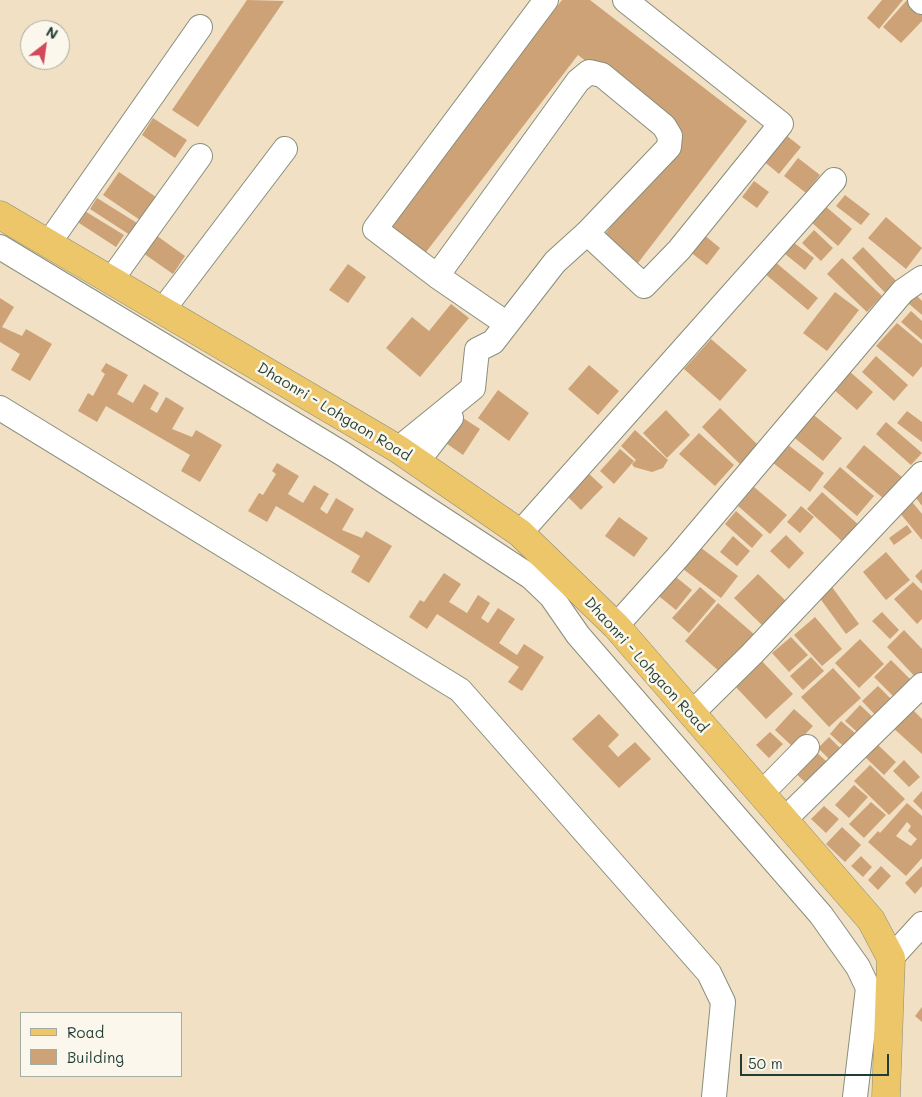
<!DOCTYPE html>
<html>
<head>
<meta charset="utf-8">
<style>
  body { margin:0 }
  #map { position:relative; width:922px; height:1097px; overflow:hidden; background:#f1e0c3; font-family:Mali,sans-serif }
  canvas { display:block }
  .legend { position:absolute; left:20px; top:1012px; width:162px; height:65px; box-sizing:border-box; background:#fbf7ec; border:1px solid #a3ada2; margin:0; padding:6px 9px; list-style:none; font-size:15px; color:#1f3d34 }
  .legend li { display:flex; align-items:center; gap:10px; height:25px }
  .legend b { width:25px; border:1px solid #a3ada2 }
  .north { position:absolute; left:20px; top:20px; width:50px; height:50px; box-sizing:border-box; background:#fbf7ec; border:1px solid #a3ada2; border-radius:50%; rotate:30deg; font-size:14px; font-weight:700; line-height:20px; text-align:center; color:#1f3d34 }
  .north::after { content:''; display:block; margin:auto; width:18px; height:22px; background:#d1495b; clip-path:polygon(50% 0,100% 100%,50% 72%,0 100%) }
  .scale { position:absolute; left:740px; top:1054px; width:149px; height:22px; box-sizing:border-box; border:2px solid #1f3d34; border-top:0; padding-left:6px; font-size:15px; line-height:18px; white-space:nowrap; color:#1f3d34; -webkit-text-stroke:4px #fbf7ec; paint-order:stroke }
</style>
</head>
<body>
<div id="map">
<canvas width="922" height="1097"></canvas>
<ul class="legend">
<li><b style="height:6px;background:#ecc669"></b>Road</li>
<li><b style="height:14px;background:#cda276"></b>Building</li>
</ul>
<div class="north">N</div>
<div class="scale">50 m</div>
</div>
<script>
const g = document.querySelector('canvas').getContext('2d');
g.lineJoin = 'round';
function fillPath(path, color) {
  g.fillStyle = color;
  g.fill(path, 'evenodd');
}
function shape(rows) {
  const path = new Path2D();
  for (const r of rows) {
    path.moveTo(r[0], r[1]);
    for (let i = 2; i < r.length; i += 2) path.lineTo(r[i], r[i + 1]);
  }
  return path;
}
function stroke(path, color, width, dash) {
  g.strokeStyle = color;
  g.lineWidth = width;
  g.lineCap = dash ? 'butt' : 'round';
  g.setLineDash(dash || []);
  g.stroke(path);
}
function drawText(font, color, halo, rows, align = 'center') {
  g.font = font + ' Mali,sans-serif';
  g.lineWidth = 5;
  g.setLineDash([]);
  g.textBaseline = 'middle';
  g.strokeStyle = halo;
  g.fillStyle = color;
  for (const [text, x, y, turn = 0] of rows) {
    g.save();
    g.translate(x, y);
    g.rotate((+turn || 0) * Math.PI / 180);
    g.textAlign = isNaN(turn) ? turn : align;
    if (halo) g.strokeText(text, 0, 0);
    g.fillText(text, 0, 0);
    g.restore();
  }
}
const building = shape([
  [247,0,284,1,198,127,172,110],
  [562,0,590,0,747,121,638,263,603,237,681,134,578,55,423,256,387,228],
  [882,0,903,0,879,29,867,18],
  [907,0,911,0,922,10,922,21,901,43,883,27],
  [153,118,187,140,175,158,142,135],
  [782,132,801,147,779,174,761,159],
  [798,158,820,175,806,193,784,176],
  [119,172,156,197,140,220,103,195],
  [754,181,769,192,757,208,742,197],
  [845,195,870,214,861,225,836,206],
  [97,198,137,223,130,235,90,209],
  [824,205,852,229,838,246,810,221],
  [83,210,124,235,116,247,76,221],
  [886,217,922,248,906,269,868,238],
  [814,230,833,248,821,261,802,243],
  [153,233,185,256,173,274,140,251],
  [703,234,720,248,707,265,689,251],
  [789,239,814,258,805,270,780,250],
  [863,247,903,288,891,299,852,258],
  [842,258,882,296,867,312,827,274],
  [774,261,818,298,808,310,764,273],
  [348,264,366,277,348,303,329,290],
  [835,292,859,310,827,351,803,333],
  [915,294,922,301,922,315,908,303],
  [0,298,14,307,2,327,22,336,26,329,52,344,30,381,11,370,20,354,0,342],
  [451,304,469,318,420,377,386,348,412,317,429,331],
  [911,311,922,321,922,340,901,322],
  [897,323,922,344,922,366,913,377,876,346],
  [711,339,747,370,720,401,684,369],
  [876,356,908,385,894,401,862,372],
  [106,363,128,375,117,394,133,403,144,384,159,393,150,409,157,413,166,397,184,408,172,429,192,437,196,430,222,445,200,482,181,471,190,455,106,406,97,422,78,411,88,393,93,396,105,374,101,371],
  [589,365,619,391,598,415,568,389],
  [849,371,873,392,857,410,833,389],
  [498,390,529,413,509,441,478,418],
  [720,408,759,446,741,465,702,427],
  [666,410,690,435,667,458,643,433],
  [907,411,922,422,922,442,897,423],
  [810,412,842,438,823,461,791,435],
  [460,416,480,429,463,455,443,441],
  [886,422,922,453,911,465,876,434],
  [635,430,668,460,663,468,652,472,634,467,632,464,636,460,621,446],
  [699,433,734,465,715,486,679,454],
  [787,444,824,473,810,492,772,462],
  [864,445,903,478,884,499,846,467],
  [620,449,634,461,614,484,600,471],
  [277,463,299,476,288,494,303,503,314,485,329,494,320,509,327,514,336,498,354,509,342,530,362,538,366,531,392,546,369,583,351,572,360,556,276,506,267,522,248,511,259,493,263,495,276,474,272,471],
  [840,467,874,496,857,516,823,487],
  [585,470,603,487,581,510,563,492],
  [754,487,787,515,770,534,738,506],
  [922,489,922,506,914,495],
  [822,492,861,527,845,544,807,509],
  [908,497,922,514,922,540,895,507],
  [801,506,814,517,800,533,787,522],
  [736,511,763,535,752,548,725,524],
  [619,517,648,538,634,557,605,536],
  [907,525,912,532,894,545,889,538],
  [786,535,804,553,789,569,770,551],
  [733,536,750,551,737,566,720,552],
  [700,547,738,576,721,598,683,569],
  [886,552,910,580,886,600,863,572],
  [922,569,922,584,915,576],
  [444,573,461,584,449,602,467,613,478,595,490,603,481,618,488,623,498,608,515,619,499,643,517,655,524,644,544,657,522,691,508,682,519,667,437,614,427,629,409,617,420,600,424,602],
  [671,573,692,590,676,610,655,593],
  [758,574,786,601,763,626,734,598],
  [913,582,922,591,922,619,917,624,894,599],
  [700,587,716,601,689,633,672,618],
  [832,587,859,624,846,634,819,597],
  [718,603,755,635,721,673,685,641],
  [882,612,899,630,890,639,872,621],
  [815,617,842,649,822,666,794,635],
  [904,630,922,649,922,680,920,682,887,647],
  [791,637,808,655,789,672,772,653],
  [860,639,884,664,859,688,835,663],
  [811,657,824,671,803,690,790,676],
  [760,659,793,694,766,719,733,684],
  [891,660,916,685,899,702,874,677],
  [833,668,861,698,829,727,801,697],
  [878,686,897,705,881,721,862,701],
  [860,705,880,724,865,739,845,721],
  [910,707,922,719,922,754,892,727],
  [794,709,813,726,793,747,775,730],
  [599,714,619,735,608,746,618,757,635,742,651,759,619,788,572,739],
  [841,721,863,740,851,753,830,734],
  [770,732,783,744,769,758,756,745],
  [829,737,848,756,837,767,818,748],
  [877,744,896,762,884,775,865,757],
  [815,751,835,769,814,790,794,772],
  [904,760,920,777,909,787,893,771],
  [870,765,905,799,889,815,854,781],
  [854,785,868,797,849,818,835,805],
  [922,791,922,810,913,801],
  [871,802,886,815,864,838,849,824],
  [907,803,922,816,922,858,906,876,868,842,878,831,880,833],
  [907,822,911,826,908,831,917,839,911,846,896,836],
  [824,806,839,819,826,833,811,819],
  [842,827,861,845,845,862,826,844],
  [861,856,872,867,863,877,851,866],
  [881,866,891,876,878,890,868,880],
  [922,866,922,886,915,894,905,883],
  [922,1007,922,1022,915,1016]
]);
const minor = shape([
  [920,0,922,2],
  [587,233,644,286,679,250,781,124,625,0],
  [48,244,200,27],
  [0,247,343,454,531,577,551,596,578,635,821,915,858,967,868,988,855,1097],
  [437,276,375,229,546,0],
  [111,280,200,156],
  [162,311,285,149],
  [0,408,460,690,709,973,723,1002,714,1097],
  [398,449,473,388,477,350,493,342,555,262,587,233,669,147,670,136,664,126,602,75,589,72,578,81,437,276,507,324],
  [417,462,451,418],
  [520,533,834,180],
  [616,626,677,558,903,291,922,278],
  [691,714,752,654,922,474],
  [761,794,807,747],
  [784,820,922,685],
  [891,958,922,924]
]);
const major = shape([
  [0,215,398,449,520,533,616,626,871,920,891,958,886,1097]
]);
const streetNames = [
  ["Dhaonri - Lohgaon Road",334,412,31],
  ["Dhaonri - Lohgaon Road",646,665,48]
];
fillPath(building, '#cda276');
stroke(minor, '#888e7c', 26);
stroke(major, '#888e7c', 29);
stroke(minor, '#fff', 24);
stroke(major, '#ecc669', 28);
drawText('15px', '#1f3d34', '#fbf7ec', streetNames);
</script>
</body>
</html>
